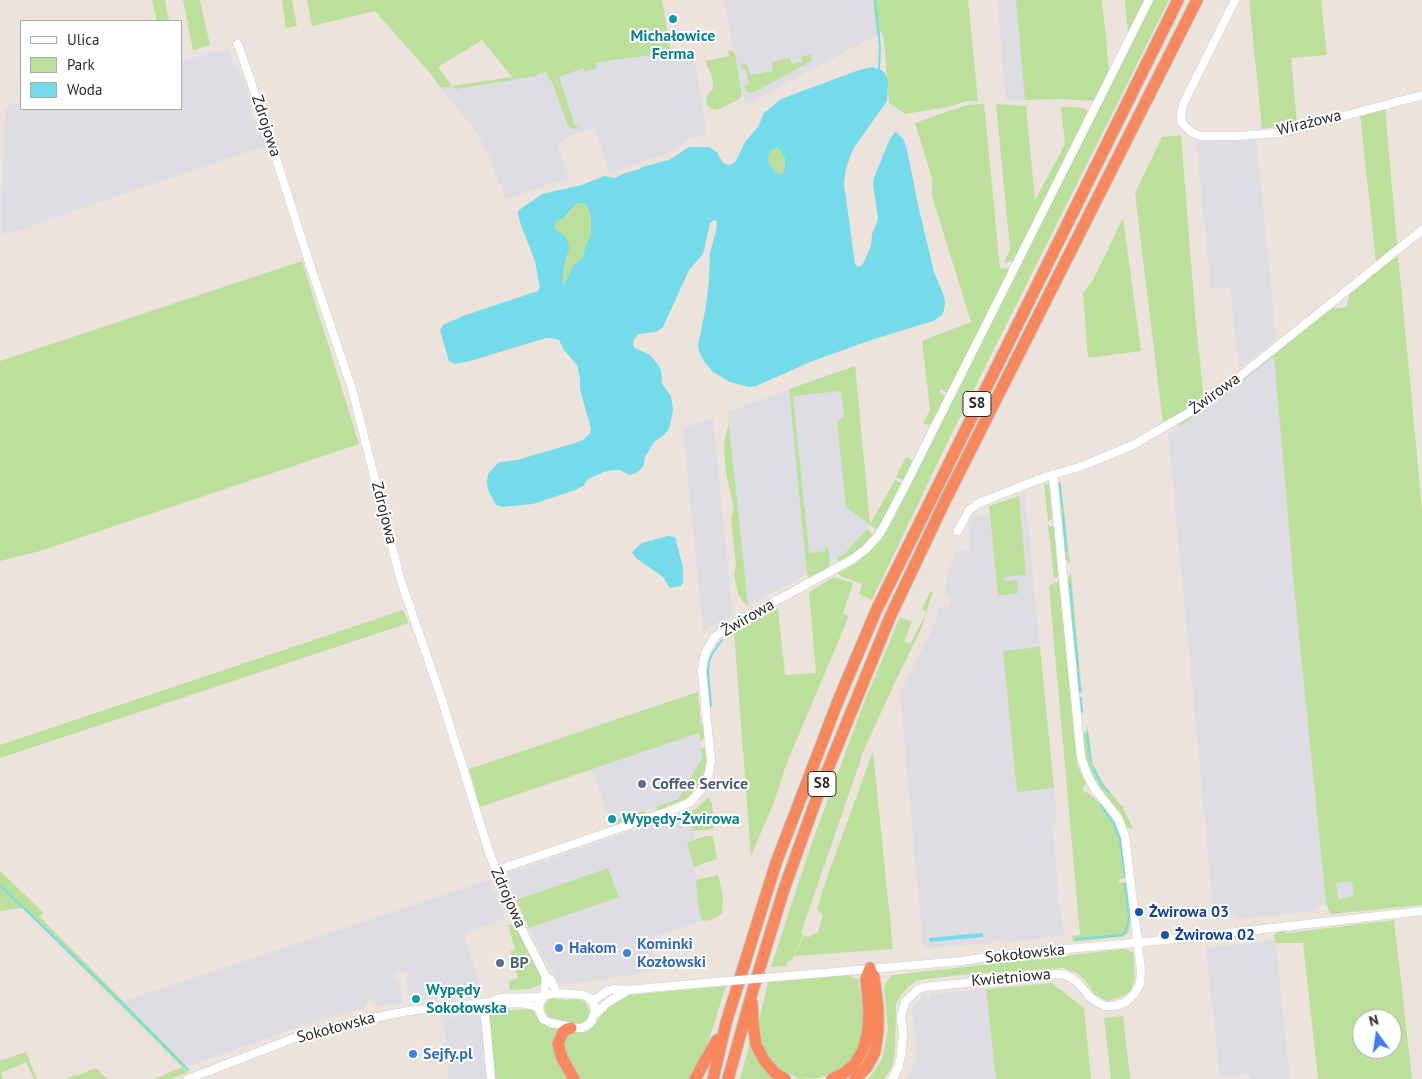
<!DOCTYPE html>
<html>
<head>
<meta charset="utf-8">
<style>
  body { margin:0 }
  #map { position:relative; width:1422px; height:1079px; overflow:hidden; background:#ebe3dc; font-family:"PT Sans",sans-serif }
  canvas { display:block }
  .legend { position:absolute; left:20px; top:20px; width:162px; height:90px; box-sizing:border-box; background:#fff; border:1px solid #aaa; margin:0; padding:6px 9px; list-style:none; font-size:15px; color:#2a2a2a }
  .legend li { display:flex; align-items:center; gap:10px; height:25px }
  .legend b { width:25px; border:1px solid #aaa }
  .north { position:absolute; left:1352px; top:1009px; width:50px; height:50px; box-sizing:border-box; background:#fff; border:1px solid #aaa; border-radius:50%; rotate:346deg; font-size:14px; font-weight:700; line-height:20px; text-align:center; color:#2a2a2a }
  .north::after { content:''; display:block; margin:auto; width:18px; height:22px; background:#427cf3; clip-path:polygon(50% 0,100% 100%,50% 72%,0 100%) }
</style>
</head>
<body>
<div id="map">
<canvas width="1422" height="1079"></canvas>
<ul class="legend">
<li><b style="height:6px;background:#fff"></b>Ulica</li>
<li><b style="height:14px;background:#bce09b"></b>Park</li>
<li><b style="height:14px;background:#73dbea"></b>Woda</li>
</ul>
<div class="north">N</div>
</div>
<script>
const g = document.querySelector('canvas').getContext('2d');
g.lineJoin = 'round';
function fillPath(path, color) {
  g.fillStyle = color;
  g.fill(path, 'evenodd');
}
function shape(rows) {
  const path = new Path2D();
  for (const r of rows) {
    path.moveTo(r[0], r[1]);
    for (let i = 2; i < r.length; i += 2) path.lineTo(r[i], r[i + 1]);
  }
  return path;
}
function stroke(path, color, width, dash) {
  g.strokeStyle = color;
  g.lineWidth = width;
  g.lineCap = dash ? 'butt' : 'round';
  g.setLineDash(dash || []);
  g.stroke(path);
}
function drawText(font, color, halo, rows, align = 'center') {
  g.font = font + ' "PT Sans",sans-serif';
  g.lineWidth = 4;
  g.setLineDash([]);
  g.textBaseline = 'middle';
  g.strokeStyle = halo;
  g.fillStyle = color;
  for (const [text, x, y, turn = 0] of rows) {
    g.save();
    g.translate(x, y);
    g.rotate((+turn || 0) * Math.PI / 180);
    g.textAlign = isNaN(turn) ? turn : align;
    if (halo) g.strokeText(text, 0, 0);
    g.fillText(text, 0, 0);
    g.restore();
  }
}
const industrial = shape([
  [724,0,873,0,877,35,745,105],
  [997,0,1016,0,1025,100,1006,100],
  [693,48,707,134,688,139,676,150,610,173,594,128,564,138,564,140,557,143,569,177,506,199,488,154,477,133,441,88],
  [228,49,234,67,238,66,253,107,250,111,255,123,261,128,267,145,1,236,5,111,10,105,21,102,21,109,181,109,181,61],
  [1256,138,1276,339,1239,368,1230,288,1211,289,1196,141],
  [1274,355,1294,586,1326,904,1318,905,1318,908,1308,912,1236,919,1235,915,1214,916,1168,432,1177,430,1179,429,1180,426,1225,395],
  [855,366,870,525,845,553,748,606,728,412],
  [713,418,733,615,703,631,683,428],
  [1025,493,1040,647,1003,652,1017,791,1054,788,1057,822,1052,823,1059,896,1058,898,1058,903,1060,906,1064,936,1005,942,1005,939,1000,940,993,940,993,943,923,948,900,693,933,628,939,608,949,607,951,600,944,592,950,567,957,551,966,549,967,554,971,549,968,526,973,518,989,514,998,595,1005,581,1004,577,1026,575,1019,496],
  [699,733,702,758,678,799,615,820,610,821,592,769],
  [690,811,695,839,688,842,695,871,698,905,702,921,652,937,655,971,565,985,558,981,536,943,538,941,529,928,619,897,608,869,516,900,507,879,509,873],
  [490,880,492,894,495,893,505,918,464,934,482,993,451,996,447,996,442,997,411,1001,406,980,408,975,407,971,404,971,393,974,396,982,399,982,403,1000,402,1003,377,1006,372,1000,366,1002,364,1009,312,1022,192,1065,186,1065,123,1001],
  [1352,881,1354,897,1338,899,1336,883],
  [1275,940,1290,1079,1251,1079,1250,1074,1220,1077,1206,948],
  [986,989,996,1079,906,1079,916,1060,917,1046,912,1009,924,995,927,995,927,999,930,999,930,994],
  [483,1013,486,1051,482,1055,483,1062,487,1062,489,1079,449,1079,443,1017,447,1017,448,1018,454,1017,456,1015]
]);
const green = shape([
  [152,0,165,0,169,21,157,21],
  [183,0,200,0,210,45,193,50],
  [282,0,292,0,297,26,286,28],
  [307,0,662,0,671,52,595,63,597,68,585,72,583,68,559,77,575,126,579,125,578,127,572,129,568,126,552,82,548,77,546,72,539,73,537,76,535,76,456,89,452,86,441,88,429,72,375,11,312,26],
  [482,40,512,77,452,86,438,67],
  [873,0,968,0,978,101,967,101,948,107,905,114,889,103,884,40,881,30,880,33,877,35],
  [1016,0,1102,0,1109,69,1096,101,1062,99,1025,100],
  [1125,0,1144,0,1128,33],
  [1153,0,1169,0,951,435,872,600,859,594,862,584,840,576,838,573,855,564,876,544,893,520],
  [1249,0,1321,0,1327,55,1291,58,1297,123,1262,129],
  [728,50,733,51,735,54,742,96,739,99,717,110,709,107,707,104,706,96,713,89,713,84,712,77,705,61,729,56],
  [812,54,811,61,753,93,747,92,744,86,749,84,746,69,742,69,741,68,741,65,744,63,748,67,750,75,773,71,772,62,790,58,792,64,802,62,801,57],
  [984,104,1000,268,1010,269,947,393,941,389,939,392,945,397,931,424,928,425,923,423,930,410,922,341,971,322,932,196,932,178,915,123,966,105],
  [996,104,1026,106,1035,200,1065,144,1061,107,1077,107,1085,109,1087,110,1087,113,1014,260,1004,263,1010,249],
  [1385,108,1397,244,1376,262,1360,114],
  [1181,135,1195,313,1204,401,1163,424,1135,193,1162,137],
  [777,147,783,152,785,158,786,168,782,174,779,174,774,171,768,161,769,153,774,149],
  [577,203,584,204,587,206,591,216,591,234,586,244,583,257,573,267,566,281,562,284,563,269,565,261,568,256,562,234,555,229,555,222,567,216],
  [1123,218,1141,351,1088,358,1083,293,1093,280],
  [1398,254,1422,509,1422,905,1331,914,1326,904,1294,586,1274,356,1225,395,1180,426,1179,427,1179,424,1180,422,1217,399,1274,353,1333,308,1339,308,1346,307,1350,293],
  [1352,881,1354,896,1338,899,1336,883],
  [302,261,359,444,40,551,0,561,0,361],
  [855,366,870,524,895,480,902,484,883,521,877,530,846,507,837,422,844,416,841,391,793,396,809,553,825,551,825,546,828,548,830,564,828,569,810,579,807,574,789,389],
  [729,423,748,606,742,601,738,593,734,575,736,565,731,517,734,511,733,504,727,478,725,463,724,443],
  [906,457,912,460,912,462,904,480,902,480,896,477],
  [1058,482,1061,483,1070,564,1065,558],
  [1044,483,1049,485,1050,492,1052,519,1048,521],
  [1019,496,1026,575,1004,577,1005,581,1017,580,1018,593,998,596,989,506],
  [1048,525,1054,527,1058,574,1058,577,1054,578],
  [867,529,873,535,855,553,842,561,838,561,836,558,845,553],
  [1071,573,1082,693,1078,692,1067,581],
  [834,577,853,583,843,613,849,616,786,765,774,802,751,856,734,632,778,608,785,675,816,673,809,592],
  [1059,582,1077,764,1086,784,1082,789,1085,793,1087,792,1101,804,1115,823,1122,840,1126,876,1123,879,1119,879,1119,882,1127,883,1131,920,1128,933,1122,937,1073,942,1072,936,1080,935,1049,586,1054,583],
  [933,591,922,627,896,680,862,754,861,759,804,924,801,934,803,935,792,960,787,962,786,966,771,967,809,851,831,791,864,703,900,617,912,622,904,641,910,644,925,616,926,611,922,609,930,592],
  [403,610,409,623,0,758,0,745],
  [1040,647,1054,788,1017,792,1003,651],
  [698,692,701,724,704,724,705,736,702,740,700,741,699,733,480,807,469,769],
  [1087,728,1089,735,1092,761,1095,769,1106,788,1122,806,1133,828,1131,829,1128,828,1120,813,1099,786,1091,771,1086,759,1083,735],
  [701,748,705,749,707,751,707,758,705,770,699,785,690,796,683,800,659,810,656,809,655,807,678,799,702,758],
  [873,751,893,949,794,956,804,936,809,937,818,932,823,915,817,910,825,883],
  [707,798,709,798,712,803,714,824,713,829,693,831,690,811,696,809],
  [645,810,644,815,612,827,610,822],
  [707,836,713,836,717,859,694,867,687,842],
  [608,868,619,897,529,928,516,900],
  [0,871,44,913,39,916,186,1065,183,1068,188,1072,171,1079,154,1079,182,1067,23,908,0,911],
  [718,875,723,896,722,914,711,920,702,921,698,905,696,880],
  [1394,920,1412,1079,1318,1079,1303,943,1275,943,1274,935,1280,931,1285,931,1285,933,1303,931],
  [1362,1019,1392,1019,1392,1049,1362,1049],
  [511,924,515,925,542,978,543,983,530,989,510,990,509,981,518,978,513,961,514,960,514,957,517,956,516,955,512,956,510,951,515,950,509,927,506,926],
  [1125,949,1133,952,1135,978,1131,991,1121,997,1108,1001,1095,995,1084,979,1075,972,1063,968,970,974,917,980,905,990,896,1003,895,1052,892,1067,884,1079,868,1079,871,1076,882,1059,888,1030,884,988,888,980,892,975],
  [848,975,858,980,864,1014,861,1039,852,1060,835,1073,818,1078,800,1079,783,1071,768,1059,760,1037,759,1021,768,982],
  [1052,983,1084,1008,1091,1079,996,1079,986,989],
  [726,986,705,1052,690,1079,578,1079,563,1051,564,1040,567,1035,573,1033,588,1031,594,1026,601,1015,610,1006,629,995],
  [554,998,565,1000,579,999,585,1002,589,1009,590,1013,587,1019,584,1022,577,1024,548,1017,545,1012,544,1006,548,1000],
  [530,1007,534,1010,538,1019,542,1024,556,1028,557,1030,553,1044,556,1058,567,1079,493,1079,486,1012,529,1009],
  [1123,1016,1130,1079,1111,1079,1104,1018],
  [750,1043,761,1067,775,1079,740,1079],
  [26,1052,37,1079,34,1079,26,1062,1,1073,3,1079,0,1079,0,1061],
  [96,1068,107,1079,67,1079]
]);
const water = shape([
  [872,67,881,70,885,73,888,81,887,101,853,149,846,168,844,184,855,264,858,267,863,264,871,246,872,234,877,223,878,218,873,184,874,178,889,141,894,133,896,132,904,140,907,150,918,205,934,272,944,296,945,303,944,310,942,315,933,321,871,340,810,362,756,386,749,387,730,382,713,372,703,360,699,351,698,346,706,306,709,279,710,253,716,230,717,221,714,220,710,223,703,254,689,270,663,327,656,332,638,334,634,339,633,345,635,348,650,355,658,365,661,370,662,384,671,396,673,410,670,425,668,430,664,435,654,442,645,457,643,467,636,473,629,475,620,470,613,470,604,472,588,479,583,486,575,490,533,504,502,507,496,505,488,490,487,482,488,474,497,464,501,462,517,460,572,444,583,440,590,433,591,429,580,389,580,379,577,365,564,350,559,340,552,338,546,338,470,361,455,364,449,361,440,330,443,325,463,316,538,291,540,288,535,261,521,225,518,214,519,210,542,194,582,185,604,176,615,178,625,173,638,170,642,167,669,160,689,147,709,147,717,152,723,163,728,165,732,164,736,161,745,142,758,127,764,113,781,99,859,70],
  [777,147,782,152,785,158,785,168,782,174,779,174,774,171,768,161,769,153],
  [577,203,584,204,587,206,591,216,591,234,586,244,583,257,573,266,566,281,563,284,563,269,569,250,569,245,565,236,555,229,555,222,564,218],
  [668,536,675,537,683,567,683,582,681,586,670,588,663,577,636,558,632,552,642,543],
  [983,933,983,937,930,942,929,938]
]);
const stream = shape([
  [875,0,880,47,879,69],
  [1059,484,1062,506],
  [1063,514,1066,551],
  [1070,584,1072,607],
  [1072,610,1078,667],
  [1078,672,1080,691],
  [1081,698,1082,712],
  [711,706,708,671,709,662,712,654,722,640],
  [1087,734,1091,761],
  [1093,767,1102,785,1109,792],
  [1101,805,1114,824,1120,840,1125,876],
  [0,885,121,1002,188,1070],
  [1076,939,1122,935,1125,933,1129,919,1125,884]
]);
const minor = shape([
  [1235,0,1183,104,1181,116,1182,123,1191,132,1201,136,1236,136,1280,133,1422,95],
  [238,44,263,117,309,262,352,389,400,578,440,694,489,852,516,918,546,977,551,980,557,994],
  [958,531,969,510,979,503,1045,477,1079,467,1131,446,1209,401,1422,230],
  [495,871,678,808,690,802,702,789,709,773,711,761,702,671,704,658,707,650,715,637,726,628,851,560,865,550,878,536,884,526,906,484,1149,0],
  [788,976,962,961,1000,955,1166,940,1422,911],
  [554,993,584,995,590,999,594,1004,595,1011,591,1022,583,1028,577,1028,551,1023,543,1019,539,1010,540,1002,544,996,554,993],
  [544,996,546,977],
  [590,999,596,999,607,991,614,989,627,990,705,983],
  [491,1002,501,1004,522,1003,538,1007],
  [484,1003,491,1079],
  [594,1015,607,1003,626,991],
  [188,1079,292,1039,358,1021,408,1011,491,1002,500,998,542,997],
  [892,1079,898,1068,901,1056,903,1035,901,1017,905,1002,917,990,924,987,1058,974,1066,975,1077,982,1090,997,1097,1002,1105,1006,1115,1006,1126,1002,1134,994,1140,984,1141,970,1125,836,1118,818,1095,789,1088,777,1081,757,1053,475]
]);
const highway = shape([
  [752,1003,753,1024,756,1045,764,1060,775,1073,785,1079],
  [571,1028,567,1029,563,1032,558,1044,562,1058,574,1079],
  [695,1079,717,1040],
  [713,1079,726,1023,776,863,838,701,876,611,1178,0],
  [728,1079,752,993,784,889,821,786,890,617,945,501,1197,0],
  [832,1079,843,1074,854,1065,863,1050,868,1030,869,1010,866,979,870,968],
  [855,1079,867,1067,875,1052,878,1030,878,1008,874,977,870,969]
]);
const minorBridge = shape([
  [705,983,788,976]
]);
const markers = [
  [673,19,5,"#0f9aa8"],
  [642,784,5,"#5c6f8a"],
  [612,819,5,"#0f9aa8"],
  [1139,912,5,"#1a4fb4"],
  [1165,935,5,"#1a4fb4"],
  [559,948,5,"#3f7fe0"],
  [627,953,5,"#3f7fe0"],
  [500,963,5,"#5c6f8a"],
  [416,999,5,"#0f9aa8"],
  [413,1054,5,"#3f7fe0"]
];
const shields = [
  [977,404,28],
  [822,784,28]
];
const shieldNames = [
  ["S8",977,404],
  ["S8",822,784]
];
const cultureNames = [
  ["Michałowice",673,36,"center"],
  ["Ferma",673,54,"center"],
  ["Wypędy-Żwirowa",622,819],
  ["Wypędy",426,990],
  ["Sokołowska",426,1008]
];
const streetNames = [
  ["Wirażowa",1309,123,-14],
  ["Zdrojowa",266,126,72],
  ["Żwirowa",1215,394,-36],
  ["Zdrojowa",384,513,76],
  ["Żwirowa",748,618,-30],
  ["Zdrojowa",508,898,66],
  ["Sokołowska",1025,954,-6],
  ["Kwietniowa",1011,978,-5],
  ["Sokołowska",336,1028,-15]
];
const serviceNames = [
  ["Coffee Service",652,784],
  ["BP",510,963]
];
const transitNames = [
  ["Żwirowa 03",1149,912],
  ["Żwirowa 02",1175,935]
];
const shopNames = [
  ["Kominki",637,944],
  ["Kozłowski",637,962],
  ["Hakom",569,948],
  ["Sejfy.pl",423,1054]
];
fillPath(industrial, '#dedde4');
fillPath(green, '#bce09b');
fillPath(water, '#73dbea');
stroke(stream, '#73dbea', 2);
stroke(minor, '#cbd0db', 9);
stroke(highway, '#c3c3c3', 13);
stroke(minor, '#fff', 8);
stroke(highway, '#f8885b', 11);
stroke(minorBridge, '#cbd0db', 9, []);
stroke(minorBridge, '#fff', 8);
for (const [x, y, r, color] of markers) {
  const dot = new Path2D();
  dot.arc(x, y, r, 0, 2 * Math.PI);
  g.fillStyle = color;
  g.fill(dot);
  stroke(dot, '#fff', 2);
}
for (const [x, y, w] of shields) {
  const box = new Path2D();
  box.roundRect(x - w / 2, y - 12.5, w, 25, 4);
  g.fillStyle = '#fff';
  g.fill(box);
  stroke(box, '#2a2a2a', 1);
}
drawText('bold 15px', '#2a2a2a', null, shieldNames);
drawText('bold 16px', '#0d838f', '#fff', cultureNames, 'left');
drawText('16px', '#2a2a2a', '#fff', streetNames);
drawText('bold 16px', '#4e5e75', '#fff', serviceNames, 'left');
drawText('bold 16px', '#164399', '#fff', transitNames, 'left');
drawText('bold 16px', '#366cbe', '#fff', shopNames, 'left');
</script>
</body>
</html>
